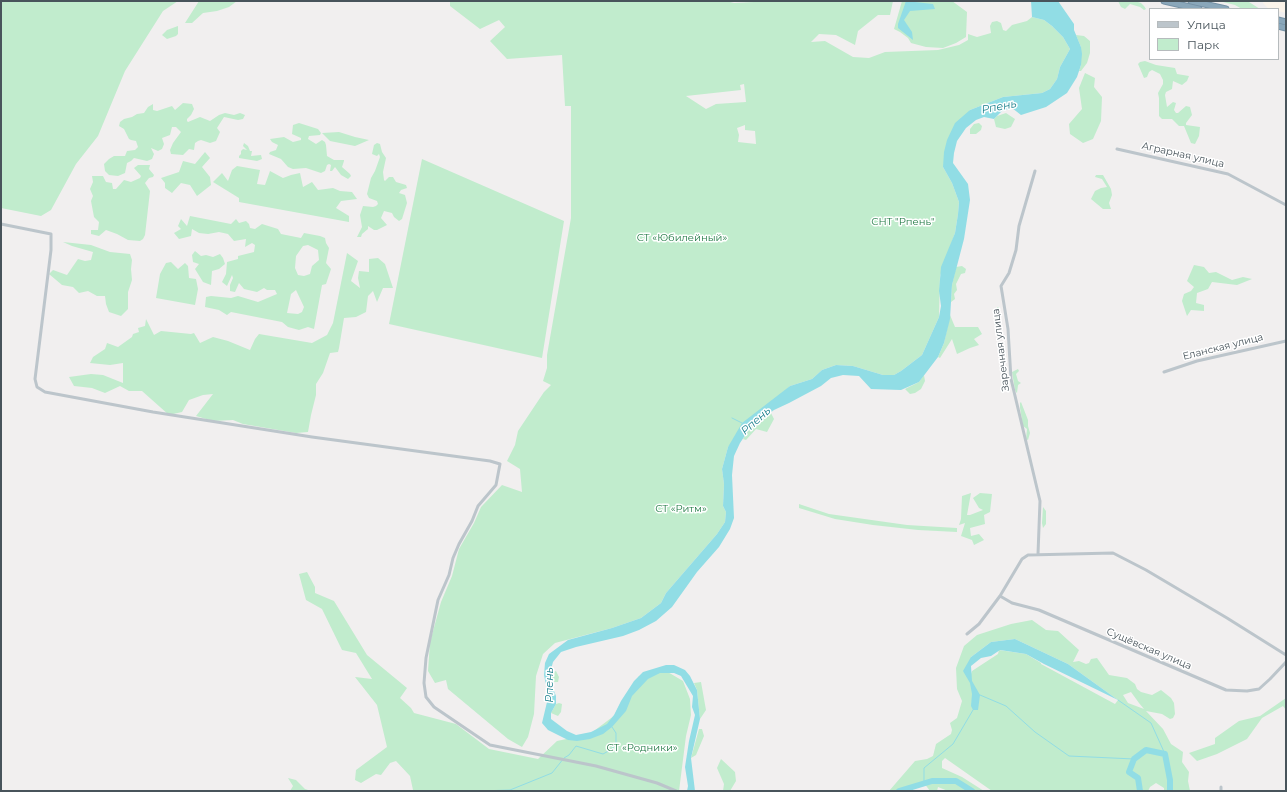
<!DOCTYPE html>
<html>
<head>
<meta charset="utf-8">
<style>
  body { margin:0 }
  #map { position:relative; width:1287px; height:792px; overflow:hidden; background:#f1efef; font-family:Montserrat,sans-serif }
  canvas { display:block }
  .frame { position:absolute; inset:0; border:2px solid #48545b; pointer-events:none }
  .legend { position:absolute; left:1149px; top:8px; width:130px; height:52px; box-sizing:border-box; background:#fff; border:1px solid #b6bbbd; margin:0; padding:5px 7px; list-style:none; font-size:12px; color:#48545b }
  .legend li { display:flex; align-items:center; gap:8px; height:20px }
  .legend b { width:20px; border:1px solid #b6bbbd }
</style>
</head>
<body>
<div id="map">
<canvas width="1287" height="792"></canvas>
<div class="frame"></div>
<ul class="legend">
<li><b style="height:5px;background:#bcc5cb"></b>Улица</li>
<li><b style="height:11px;background:#c1eccd"></b>Парк</li>
</ul>
</div>
<script>
const g = document.querySelector('canvas').getContext('2d');
g.lineJoin = 'round';
function fillPath(path, color) {
  g.fillStyle = color;
  g.fill(path, 'evenodd');
}
function shape(rows) {
  const path = new Path2D();
  for (const r of rows) {
    path.moveTo(r[0], r[1]);
    for (let i = 2; i < r.length; i += 2) path.lineTo(r[i], r[i + 1]);
  }
  return path;
}
function stroke(path, color, width, dash) {
  g.strokeStyle = color;
  g.lineWidth = width;
  g.lineCap = dash ? 'butt' : 'round';
  g.setLineDash(dash || []);
  g.stroke(path);
}
function drawText(font, color, halo, rows, align = 'center') {
  g.font = font + ' Montserrat,sans-serif';
  g.lineWidth = 3;
  g.setLineDash([]);
  g.textBaseline = 'middle';
  g.strokeStyle = halo;
  g.fillStyle = color;
  for (const [text, x, y, turn = 0] of rows) {
    g.save();
    g.translate(x, y);
    g.rotate((+turn || 0) * Math.PI / 180);
    g.textAlign = isNaN(turn) ? turn : align;
    if (halo) g.strokeText(text, 0, 0);
    g.fillText(text, 0, 0);
    g.restore();
  }
}
const commercial = shape([
  [1263,1,1286,1,1286,13,1278,11,1278,9,1269,9,1263,3]
]);
const green = shape([
  [1,1,178,1,163,11,125,71,98,136,76,164,51,210,41,216,1,208],
  [199,1,237,1,229,7,217,11,203,13,192,23,185,23],
  [450,1,726,1,734,3,773,1,893,1,890,15,878,15,858,31,855,45,836,35,819,34,811,42,825,41,853,57,869,58,885,52,938,50,959,45,968,40,968,34,977,37,991,33,990,26,992,22,997,21,1001,23,1003,30,1006,31,1012,25,1027,21,1032,17,1044,20,1052,26,1063,37,1070,49,1060,67,1057,79,1050,89,1042,93,1003,97,970,110,943,167,952,183,959,202,958,214,955,233,940,276,939,317,922,355,901,371,894,375,883,375,853,366,836,365,822,370,812,379,790,386,728,447,722,469,724,484,723,506,726,512,725,522,717,534,666,593,661,603,641,618,612,628,555,643,543,654,536,676,534,714,528,737,522,747,508,739,448,689,446,680,435,683,428,671,430,642,441,602,452,576,459,549,474,523,481,507,502,485,522,492,520,469,507,461,515,445,518,431,544,392,551,385,543,381,547,368,547,355,571,218,571,106,565,106,562,55,507,59,490,41,505,27,499,20,480,29,450,6],
  [744,84,746,102,716,104,706,109,686,96,741,90,740,85],
  [745,125,745,130,755,131,756,144,738,142,739,135,737,128],
  [902,1,952,1,967,12,966,37,956,43,943,48,926,47,911,43,908,38,900,32,894,29],
  [1118,1,1135,1,1141,3,1144,6,1146,9,1144,10,1140,7,1130,4,1125,9,1121,7],
  [1219,1,1245,1,1249,2,1260,9,1242,9,1235,5],
  [178,26,178,34,176,36,167,39,162,35,167,30],
  [1076,35,1084,36,1090,41,1090,53,1087,63,1081,71,1079,71,1081,65,1081,47],
  [1145,61,1156,65,1175,68,1177,74,1189,76,1187,81,1182,85,1173,81,1172,89,1166,92,1165,95,1167,107,1173,102,1176,103,1174,110,1176,113,1178,113,1186,106,1190,107,1192,115,1186,123,1186,125,1200,127,1199,136,1195,144,1191,143,1184,126,1179,126,1172,119,1162,119,1159,116,1159,98,1158,93,1163,84,1163,80,1160,74,1152,70,1149,72,1147,77,1144,78,1138,64,1140,62],
  [1085,73,1095,78,1094,87,1102,97,1101,121,1093,139,1083,143,1070,134,1069,124,1082,109,1079,88],
  [183,103,192,104,194,109,191,115,187,119,187,121,188,122,200,117,210,121,219,115,225,113,234,115,240,113,245,115,243,119,238,120,224,117,217,128,220,132,216,141,210,143,201,140,198,141,195,143,194,150,189,149,183,155,171,154,170,150,173,143,181,132,176,127,172,127,170,135,162,138,164,144,162,149,158,151,151,148,154,154,152,159,147,161,134,158,131,161,127,163,125,173,118,176,109,175,105,171,104,164,109,159,114,156,125,156,127,151,135,150,138,147,136,141,131,140,129,139,124,129,119,126,120,122,124,119,132,117,137,114,144,113,148,107,153,104,153,110,157,111,172,106,175,110],
  [1006,113,1015,119,1011,127,1005,129,996,127,994,119,997,116],
  [299,123,318,129,321,133,320,135,309,136,308,139,316,144,322,140,325,142,326,145,327,156,334,160,344,160,344,161,342,167,350,174,351,176,348,179,341,175,335,167,332,171,330,171,331,165,329,164,327,165,325,171,321,173,306,168,293,169,288,167,281,159,269,154,270,152,276,150,278,145,272,142,270,139,284,137,293,142,301,140,301,138,292,134,293,125],
  [979,123,982,126,981,130,976,134,970,134,970,129,974,124],
  [339,132,355,137,369,140,355,146,330,141,322,133],
  [244,143,248,146,250,151,252,151,251,156,261,155,262,159,257,161,239,158,239,156,241,154,241,151,243,149,247,150,243,146],
  [377,143,380,144,382,152,386,158,383,172,384,180,385,181,389,177,393,177,396,182,406,185,407,188,401,190,399,193,405,195,407,203,402,219,399,221,394,217,392,213,384,211,381,218,387,225,377,230,374,230,368,226,368,229,362,234,361,237,357,237,362,227,360,215,363,206,373,207,376,206,378,204,377,201,369,198,367,194,371,178,375,171,380,157,379,154,377,156,372,154,374,145],
  [205,152,210,158,202,167,210,177,211,185,197,196,190,185,181,183,172,193,165,188,165,183,161,178,179,172,183,161,195,164],
  [422,159,564,221,542,358,389,324],
  [138,165,150,165,149,169,154,175,153,177,149,178,145,183,150,191,145,235,143,239,140,241,128,240,117,234,106,230,99,236,91,234,91,230,98,230,99,222,94,217,91,201,93,196,90,189,93,182,92,176,103,176,106,182,112,183,113,189,116,189,124,180,131,182,140,178,141,176,134,168],
  [237,166,260,170,257,184,265,185,270,171,283,178,291,175,300,173,303,187,312,182,318,190,333,188,340,191,352,192,357,199,341,201,336,208,349,216,349,222,239,202,239,198,213,182,222,173,228,181,232,170],
  [1096,175,1103,175,1111,189,1112,195,1109,203,1111,209,1103,209,1091,199,1095,191,1101,188,1107,187,1102,179,1095,177],
  [190,216,231,224,236,219,239,223,246,221,249,224,250,228,255,229,262,224,278,229,281,234,301,238,304,233,320,236,325,238,326,243,329,248,326,263,331,269,326,284,322,285,314,329,308,327,299,330,288,327,282,322,231,312,227,315,219,310,205,307,206,297,211,296,231,298,238,296,258,302,277,294,275,290,267,290,264,288,257,292,244,289,239,283,235,292,230,291,230,285,233,278,232,275,227,286,222,282,226,274,227,262,238,259,238,256,254,252,255,245,252,243,245,247,246,239,234,241,228,234,219,232,208,234,199,233,192,229,191,236,179,239,174,233,181,229,178,226,181,219,187,226],
  [308,245,318,250,319,260,312,266,310,274,304,276,298,275,295,268,296,256,303,246],
  [296,290,304,307,302,312,298,314,287,313,291,294],
  [63,242,91,245,110,252,130,254,132,260,131,269,132,280,128,292,128,309,121,316,109,312,106,304,105,296,97,296,88,291,79,293,73,287,62,285,49,274,53,270,67,275,78,259,85,261,91,260,93,252,72,246],
  [195,251,201,256,206,255,213,257,220,254,223,258,225,264,219,269,212,271,211,285,203,282,195,269,199,264,193,262,192,255],
  [347,253,358,261,351,281,360,288,358,278,359,271,369,272,369,259,378,258,385,264,393,288,383,288,377,302,373,291,368,296,366,312,356,317,344,318,339,348,338,352,330,353,323,373,316,384,316,395,311,415,308,432,296,433,243,424,233,420,213,421,196,416,213,394,203,395,189,400,182,412,169,415,142,391,129,391,120,386,105,393,92,388,74,386,69,377,91,374,103,375,123,383,123,363,110,365,90,363,93,357,105,349,107,343,118,347,132,337,133,334,139,332,138,328,145,326,146,319,154,335,161,331,191,334,194,333,200,343,213,337,228,341,250,350,255,339,259,334,312,343,327,335,333,323],
  [171,262,178,269,185,263,188,266,189,278,196,279,198,289,195,305,156,298,160,274,166,263],
  [1194,265,1204,267,1209,273,1216,272,1232,280,1243,277,1252,279,1237,285,1212,282,1208,289,1197,293,1196,303,1204,305,1204,311,1191,310,1187,316,1182,301,1184,294,1191,291,1194,287,1187,281],
  [962,266,966,269,965,273,961,274,956,284,957,290,954,294,955,299,951,302,952,285,956,267],
  [997,307,999,307,999,309,1000,320,998,325,996,327,994,322,996,318],
  [950,315,955,327,978,327,982,334,974,339,979,345,970,348,957,354,952,339,940,358,938,357,944,343],
  [1018,369,1019,371,1016,374,1018,381,1021,383,1018,385,1017,393,1016,392,1015,390,1012,372],
  [924,375,925,381,921,389,915,393,910,394,905,389,919,382],
  [1021,402,1028,420,1028,426,1030,433,1028,440,1026,439,1027,429,1023,426,1020,408,1020,403],
  [771,413,774,419,767,432,756,429,746,440,743,439,750,428],
  [971,493,967,515,970,515,983,510,979,508,973,498,980,493,992,494,990,512,984,515,985,524,970,528,971,536,979,534,984,540,974,545,972,540,961,536,965,523,959,525,961,519,962,496],
  [799,504,829,514,907,525,957,528,957,532,918,530,873,525,835,519,799,508],
  [1043,507,1046,511,1046,524,1043,528,1042,523],
  [307,572,315,587,315,593,334,601,367,655,407,688,400,698,411,708,414,713,456,724,489,749,538,759,557,741,590,734,615,715,639,676,666,671,683,681,690,699,691,715,686,736,679,791,412,791,413,790,410,776,396,761,390,763,381,775,376,774,361,783,355,780,356,770,387,747,377,705,355,677,372,679,356,653,342,650,322,609,306,600,299,574],
  [1032,620,1046,630,1058,631,1079,650,1073,662,1079,661,1086,664,1089,663,1091,659,1097,658,1109,675,1127,678,1135,684,1137,689,1141,692,1152,695,1161,690,1171,698,1174,703,1175,714,1173,718,1170,719,1162,714,1146,711,1163,729,1171,744,1183,752,1182,762,1189,772,1188,781,1190,791,1164,791,1164,788,1156,783,1150,787,1148,791,992,791,945,758,942,761,942,768,962,777,984,791,948,791,938,787,937,791,930,791,924,783,914,786,912,791,889,791,915,761,927,759,933,756,936,744,951,734,952,730,950,723,957,718,962,701,957,689,956,668,964,646,977,635,1011,624],
  [1015,639,1068,664,1118,700,1115,704,1041,664,1041,663,1026,654,999,650,998,654,972,671,969,680,971,657,991,642],
  [1131,692,1139,703,1144,709,1128,703,1123,695],
  [556,671,559,677,558,682,552,682,550,673],
  [701,682,706,710,700,719,697,690,694,683],
  [1286,698,1286,710,1283,706,1262,718,1247,739,1217,754,1197,761,1189,753,1215,744,1215,738,1239,721,1260,716],
  [559,703,562,704,561,712,558,716,551,713,556,704],
  [699,729,702,729,704,736,696,755,691,758],
  [721,759,735,772,736,781,730,791,723,791,724,784,717,768],
  [288,778,296,780,305,789,311,791,290,791,293,786]
]);
const water = shape([
  [906,1,933,4,935,9,910,11,904,20,912,32,913,40,898,28,898,24],
  [1031,1,1058,1,1074,24,1074,30,1081,47,1082,54,1081,65,1077,77,1067,93,1046,107,1021,115,1012,108,1002,111,994,119,984,117,976,120,966,128,957,141,954,153,953,163,968,184,970,200,964,239,952,285,950,319,944,343,938,357,919,382,901,390,871,389,859,376,843,375,831,378,821,386,789,403,774,410,750,428,740,443,734,456,732,475,734,518,730,529,719,547,697,572,672,607,656,621,639,630,623,636,576,647,561,652,553,662,550,673,552,686,556,696,556,704,551,713,551,719,567,731,576,735,591,732,607,724,614,715,621,701,634,681,643,672,666,665,674,665,685,670,690,676,697,690,700,719,691,758,695,791,687,791,688,786,685,767,689,741,695,715,692,707,693,696,681,676,674,673,660,673,648,679,632,696,626,711,612,727,603,734,590,739,577,741,568,740,548,730,542,723,547,702,547,690,544,675,545,663,549,654,568,640,612,628,641,618,661,603,666,593,717,534,725,522,726,512,723,506,724,484,722,469,728,447,742,423,790,386,812,379,822,370,836,365,853,366,883,375,894,375,901,371,922,355,939,317,941,306,939,291,941,267,955,233,958,214,959,202,952,183,943,167,944,152,947,140,955,123,970,110,1003,97,1042,93,1050,89,1057,79,1060,67,1070,49,1063,37,1052,26,1044,20,1032,17],
  [1015,639,1068,664,1118,700,1044,664,1026,654,1000,650,991,656,981,658,971,666,972,681,980,695,978,710,973,710,971,706,972,694,970,683,963,671,971,657,991,642]
]);
const stream = shape([
  [732,418,742,423],
  [980,695,1006,706,1035,732,1069,756,1134,759],
  [1118,700,1151,723,1165,754],
  [924,783,924,768,953,744,973,710],
  [481,791,510,790,552,773,564,758,569,755,576,746,603,754,612,749,616,743,616,733,612,727]
]);
const river = shape([
  [899,791,932,781,956,781,972,791],
  [1140,791,1138,778,1129,772,1134,759,1146,750,1165,754,1170,780,1170,791]
]);
const street = shape([
  [1117,149,1228,174,1286,205],
  [1035,171,1019,226,1016,250,1009,273,1001,286,1008,329,1011,379,1040,501,1038,554],
  [1,224,51,234,51,250,35,379,37,387,45,392,153,412,312,437,490,461,500,464,496,485,478,506,472,521,459,544,453,558,449,575,438,600,426,658,424,683,426,697,434,707,490,745,596,766,657,783,676,791],
  [1164,372,1197,361,1286,341],
  [1000,596,1012,603,1039,610,1226,690,1247,691,1259,689,1270,679,1286,662],
  [967,634,979,624,1000,596,1022,559,1028,555,1113,553,1146,570,1227,618,1286,655],
  [1221,787,1221,791]
]);
const highway = shape([
  [1164,1,1199,9],
  [1191,1,1226,9],
  [1278,20,1286,22],
  [1278,26,1286,28]
]);
const streetNames = [
  ["Аграрная улица",1183,155,13],
  ["Еланская улица",1223,347,-14],
  ["Заречная улица",1001,350,-97],
  ["Сущёвская улица",1149,649,23]
];
const parkNames = [
  ["СНТ \"Рпень\"",903,222],
  ["СТ «Юбилейный»",682,238],
  ["СТ «Ритм»",681,509],
  ["СТ «Родники»",642,748]
];
const waterNames = [
  ["Рпень",999,107,-11],
  ["Рпень",756,421,-42],
  ["Рпень",550,685,-90]
];
fillPath(commercial, '#fbf4ea');
fillPath(green, '#c1eccd');
fillPath(water, '#91dde5');
stroke(stream, '#91dde5', 1);
stroke(river, '#91dde5', 6);
stroke(highway, '#7692a6', 7);
stroke(street, '#bcc5cb', 3);
stroke(highway, '#8aa7ba', 5);
drawText('10px', '#48545b', '#fff', streetNames);
drawText('10px', '#1e7842', '#fff', parkNames);
drawText('italic 11px', '#167e8b', '#fff', waterNames);
</script>
</body>
</html>
